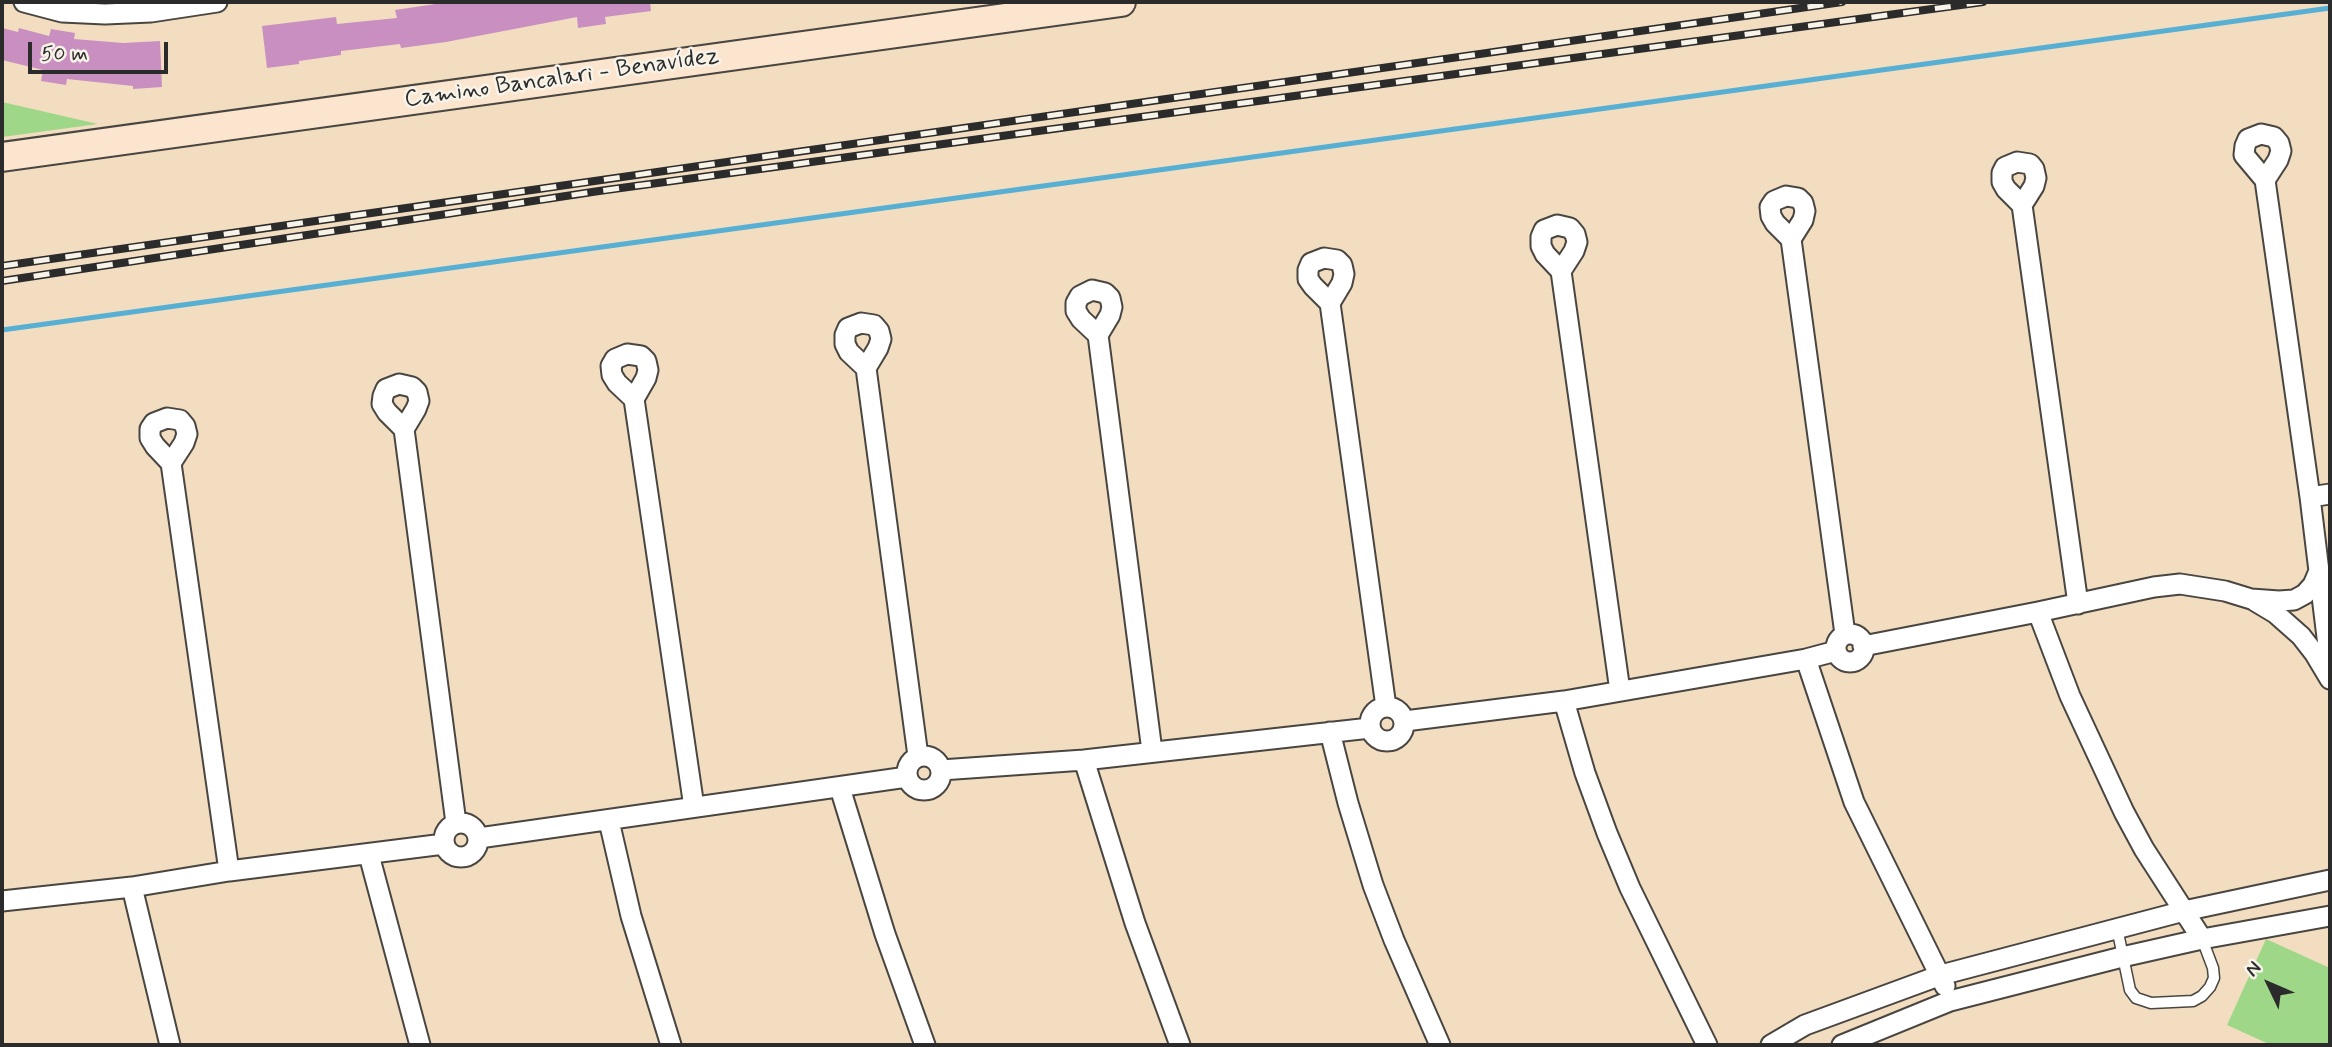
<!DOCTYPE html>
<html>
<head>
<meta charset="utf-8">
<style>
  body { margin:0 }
  #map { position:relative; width:2332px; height:1047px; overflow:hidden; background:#f2ddc0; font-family:Mynerve,sans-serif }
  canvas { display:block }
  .frame { position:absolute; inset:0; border:4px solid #2b2b2b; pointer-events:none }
  .north { position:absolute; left:2234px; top:949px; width:70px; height:70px; -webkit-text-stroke:5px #f7f3e8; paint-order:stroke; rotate:314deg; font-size:19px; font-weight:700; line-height:28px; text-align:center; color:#2b2b2b }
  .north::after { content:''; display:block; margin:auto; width:24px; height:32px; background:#2b2b2b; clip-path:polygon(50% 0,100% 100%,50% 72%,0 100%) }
  .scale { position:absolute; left:28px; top:42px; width:140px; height:32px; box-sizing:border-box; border:4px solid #2b2b2b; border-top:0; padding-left:9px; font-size:21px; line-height:24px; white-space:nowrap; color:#2b2b2b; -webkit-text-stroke:5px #f7f3e8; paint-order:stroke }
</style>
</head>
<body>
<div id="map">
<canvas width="2332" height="1047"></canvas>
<div class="frame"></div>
<div class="north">N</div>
<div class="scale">50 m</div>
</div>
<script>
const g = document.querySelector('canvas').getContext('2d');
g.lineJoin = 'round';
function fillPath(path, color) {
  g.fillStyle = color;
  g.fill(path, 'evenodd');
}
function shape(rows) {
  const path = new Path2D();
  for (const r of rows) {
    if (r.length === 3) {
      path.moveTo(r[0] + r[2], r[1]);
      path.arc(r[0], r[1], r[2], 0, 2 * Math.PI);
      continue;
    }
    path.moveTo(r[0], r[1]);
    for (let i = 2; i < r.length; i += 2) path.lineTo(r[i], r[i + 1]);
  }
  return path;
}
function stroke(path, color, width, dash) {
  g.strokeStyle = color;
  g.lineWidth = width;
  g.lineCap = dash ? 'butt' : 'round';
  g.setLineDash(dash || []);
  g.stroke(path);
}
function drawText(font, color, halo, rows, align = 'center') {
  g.font = font + ' Mynerve,sans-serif';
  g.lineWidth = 5;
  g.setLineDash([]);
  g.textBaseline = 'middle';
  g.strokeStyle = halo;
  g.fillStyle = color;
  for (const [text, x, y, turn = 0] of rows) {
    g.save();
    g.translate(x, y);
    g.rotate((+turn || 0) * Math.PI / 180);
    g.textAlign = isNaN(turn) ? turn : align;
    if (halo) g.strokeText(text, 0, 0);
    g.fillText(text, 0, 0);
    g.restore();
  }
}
const green = shape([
  [2,102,98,124,2,137],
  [2266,939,2330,968,2329,1045,2271,1045,2227,1025]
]);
const stream = shape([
  [2,330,2330,8]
]);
const building = shape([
  [449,2,650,2,651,11,605,17,606,24,578,28,577,17,446,42,401,48,400,44,341,51,341,55,299,61,299,64,267,68,262,26,336,17,337,24,397,18,395,10],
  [2,28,18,32,19,28,49,36,51,29,75,33,74,39,123,43,160,41,162,87,133,89,133,86,67,79,66,85,41,81,43,70,2,60]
]);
const service = shape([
  [2117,928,2130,990,2136,998,2151,1003,2193,1001,2202,996,2210,987,2214,978,2213,968,2202,939]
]);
const minor = shape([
  [24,2,62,12,105,14,151,12,217,2],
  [2265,180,2278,160,2281,151,2279,143,2274,137,2261,134,2248,139,2245,146,2244,155,2265,180,2310,497,2330,662],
  [2022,205,2034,186,2036,178,2034,169,2030,164,2017,162,2005,167,2002,173,2002,182,2006,189,2022,205,2078,604],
  [1791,239,1775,223,1771,216,1770,207,1774,201,1786,196,1798,198,1803,203,1805,211,1803,220,1791,239,1845,634],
  [1561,271,1574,251,1577,242,1575,234,1570,228,1557,225,1544,230,1541,237,1541,246,1545,254,1561,271,1620,691],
  [1330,303,1313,286,1308,279,1308,270,1311,263,1324,258,1337,260,1342,265,1344,274,1342,283,1330,303,1386,707],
  [1098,335,1081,319,1076,311,1076,303,1080,296,1092,290,1105,293,1110,298,1112,307,1110,315,1098,335,1152,751],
  [866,368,878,348,881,339,879,331,874,325,861,323,848,328,845,335,845,344,849,352,866,368,918,756],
  [634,399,617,383,612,375,611,366,615,359,627,354,641,356,646,361,648,370,646,378,634,399,694,807],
  [404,429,416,409,419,401,417,392,412,387,399,384,386,389,383,396,382,404,387,412,404,429,456,823],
  [171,463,184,443,187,434,185,426,180,420,167,418,154,423,150,429,150,438,155,446,171,463,229,871],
  [2310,497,2330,494],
  [2255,601,2275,613,2301,636,2315,654,2330,679],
  [2038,612,2070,696,2124,812,2144,849,2202,939],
  [1850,648,14],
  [1863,646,2038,612,2154,587,2180,584,2225,591,2251,599,2279,601,2294,600,2305,594,2313,585,2319,571],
  [1806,659,1854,802,1945,986],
  [1564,701,1585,773,1607,833,1630,888,1707,1045],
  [1387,724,17],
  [1405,721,1564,701,1806,659,1836,651],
  [1330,732,1348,803,1373,885,1394,940,1440,1045],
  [924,773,17],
  [1084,760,1135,923,1180,1045],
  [941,770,1084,760,1370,728],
  [840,788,885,934,925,1045],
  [609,821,631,916,671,1045],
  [461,840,17],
  [479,838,907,777],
  [369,855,420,1045],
  [132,887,170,1045],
  [2,901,132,887,229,871,444,844],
  [1771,1045,1805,1025,1941,975,2184,911,2330,880],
  [1842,1045,1950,1001,2122,957,2202,939,2330,916]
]);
const secondary = shape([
  [2,157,1121,2]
]);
const rail = shape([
  [2,266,1842,2],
  [2,281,599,191,1983,2]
]);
const streetNames = [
  ["Camino Bancalari - Benavídez",562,79,-8]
];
fillPath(green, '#9fd789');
stroke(stream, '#57b0d4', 5);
fillPath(building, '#c98fc1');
stroke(service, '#494641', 13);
stroke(minor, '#494641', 23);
stroke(secondary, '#494641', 32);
stroke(service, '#fff', 10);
stroke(minor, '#fff', 19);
stroke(secondary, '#fce5cf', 28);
stroke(rail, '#2b2b2b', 8);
stroke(rail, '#f7f3e8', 5, [16]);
drawText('24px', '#2b2b2b', '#f7f3e8', streetNames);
</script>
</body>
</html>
